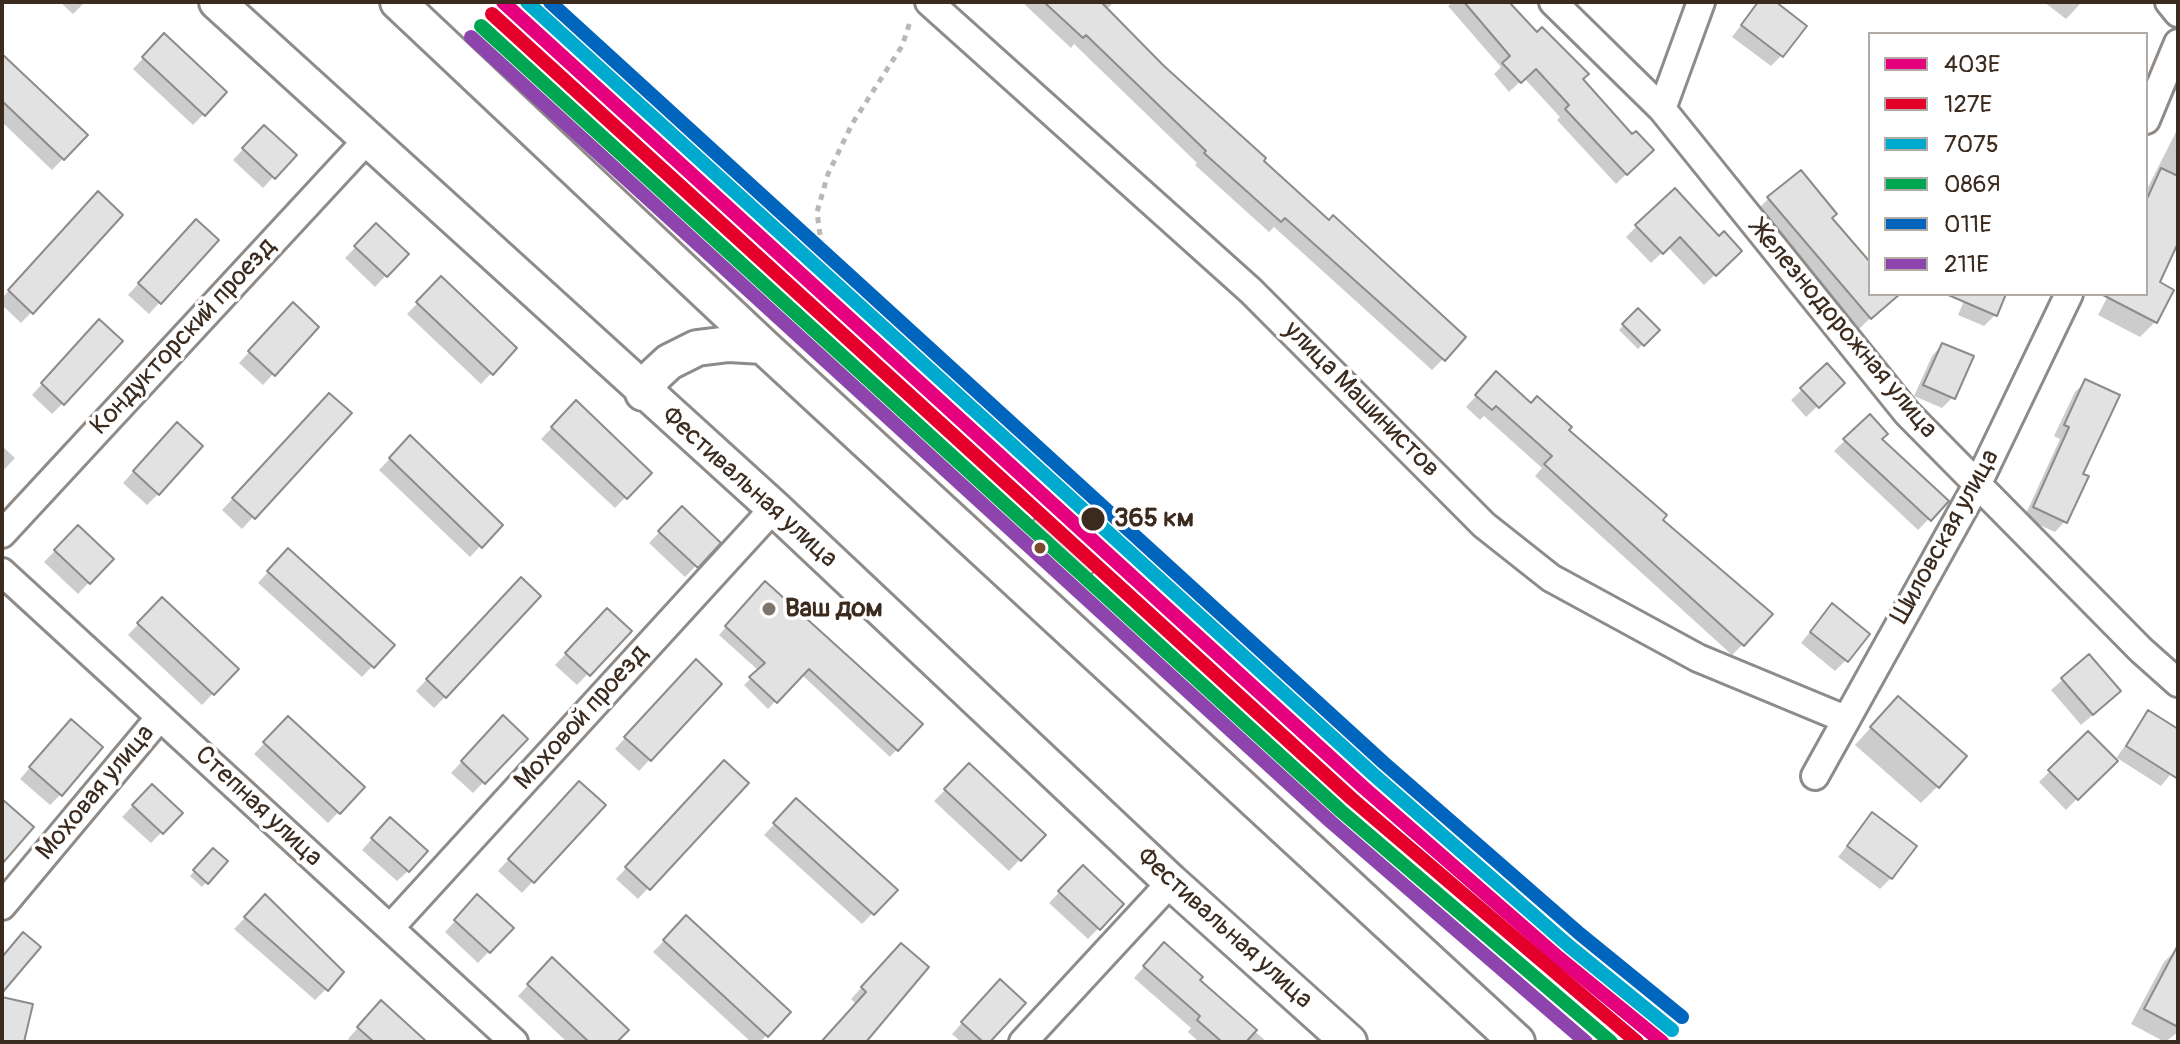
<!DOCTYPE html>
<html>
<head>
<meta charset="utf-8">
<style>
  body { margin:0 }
  #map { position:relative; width:2180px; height:1044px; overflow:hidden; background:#fff; font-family:Pangolin,sans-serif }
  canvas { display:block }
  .frame { position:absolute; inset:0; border:4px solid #3b2a1e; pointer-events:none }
  .legend { position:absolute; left:1868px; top:32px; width:280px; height:264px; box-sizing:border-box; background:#fff; border:2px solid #b1aaa5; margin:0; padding:10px 14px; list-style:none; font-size:24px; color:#3b2a1e }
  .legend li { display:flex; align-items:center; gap:16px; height:40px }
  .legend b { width:40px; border:2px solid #b1aaa5 }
</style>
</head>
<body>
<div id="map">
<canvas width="2180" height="1044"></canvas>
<div class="frame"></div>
<ul class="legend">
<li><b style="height:10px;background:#e5007d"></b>403Е</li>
<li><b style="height:10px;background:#e4002b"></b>127Е</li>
<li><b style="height:10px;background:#00a9ce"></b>7075</li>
<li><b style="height:10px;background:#00a651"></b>086Я</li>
<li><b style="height:10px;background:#0065bd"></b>011Е</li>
<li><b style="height:10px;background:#8e44ad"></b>211Е</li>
</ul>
</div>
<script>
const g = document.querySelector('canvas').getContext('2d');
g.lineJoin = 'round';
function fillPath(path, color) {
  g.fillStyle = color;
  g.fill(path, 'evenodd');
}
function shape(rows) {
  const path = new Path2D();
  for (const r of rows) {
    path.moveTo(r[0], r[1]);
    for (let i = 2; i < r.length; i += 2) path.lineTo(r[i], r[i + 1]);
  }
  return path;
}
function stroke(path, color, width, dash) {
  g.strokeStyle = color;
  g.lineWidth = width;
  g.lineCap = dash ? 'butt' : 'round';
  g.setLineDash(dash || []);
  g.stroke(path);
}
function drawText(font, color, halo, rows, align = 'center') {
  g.font = font + ' Pangolin,sans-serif';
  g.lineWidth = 7;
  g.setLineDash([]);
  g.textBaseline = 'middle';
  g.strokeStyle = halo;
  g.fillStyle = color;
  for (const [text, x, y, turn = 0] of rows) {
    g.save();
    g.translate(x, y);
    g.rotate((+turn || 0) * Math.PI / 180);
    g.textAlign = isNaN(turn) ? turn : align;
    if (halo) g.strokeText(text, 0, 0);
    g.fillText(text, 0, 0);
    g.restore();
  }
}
const shadow = shape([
  [60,2,85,2,73,14],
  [1022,2,1114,2,1106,10,1443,359,1432,370,1274,227,1269,232,1195,165,1197,163,1074,44,1071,48],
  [1453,2,1504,2,1632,137,1651,150,1616,184,1557,120,1560,117,1524,78,1509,92,1494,74,1501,67,1448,6],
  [1759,2,1772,2,1781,56,1771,66,1732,37],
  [2044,2,2082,2,2066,19],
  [164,36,224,93,193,125,133,69],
  [2,56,86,135,52,170,2,122],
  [264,127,294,155,263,188,233,160],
  [2178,128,2178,239,2157,283,2155,322,2140,337,2098,315,2109,294,2146,294,2146,191],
  [1769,198,1830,218,1870,265,1870,294,1895,294,1859,329,1758,209],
  [88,205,64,278,21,323,2,305,2,298],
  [376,226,406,254,375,287,345,258],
  [1637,226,1740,251,1704,285,1668,247,1651,263,1626,237],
  [185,232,216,241,149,314,128,295],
  [441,279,515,348,481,384,407,314],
  [1967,294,2004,294,1995,315,1984,326,1958,315],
  [1638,311,1657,330,1638,349,1619,330],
  [282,316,273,374,263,385,239,363],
  [88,333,63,403,52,414,32,395],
  [1942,345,1953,397,1942,408,1914,396,1932,356],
  [1827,366,1842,383,1806,417,1791,400],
  [2086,381,2065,521,2055,532,2024,518,2060,439,2054,436,2075,392],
  [1486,385,1531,405,1567,430,1660,520,1743,644,1732,655,1535,476,1542,468,1484,416,1480,420,1466,407],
  [576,403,649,473,615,508,541,439],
  [318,406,349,414,242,529,222,510],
  [1869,417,1880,440,1946,501,1918,530,1834,451],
  [166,435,158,494,147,505,123,483],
  [410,438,500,525,470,557,379,470],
  [2,446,15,458,2,472],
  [682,509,718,543,685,577,649,543],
  [1043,513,1098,564,1081,582,1026,531],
  [78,527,111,559,78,594,44,562],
  [277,562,392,645,362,677,258,583],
  [510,591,445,697,434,708,416,691],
  [758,591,920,724,890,757,801,674,768,709,744,685,759,671,719,635],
  [162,599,236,669,202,705,128,635],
  [607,610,629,631,577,685,555,665],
  [1822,617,1846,660,1835,671,1801,643],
  [2089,657,2108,702,2081,725,2051,690],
  [685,673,720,684,639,771,615,749],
  [2148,713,2178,732,2178,765,2161,786,2117,758,2066,810,2039,782,2088,733,2115,760],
  [1882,715,1938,786,1921,803,1855,745],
  [503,718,525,739,473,793,451,773],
  [288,719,362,788,328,823,254,754],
  [60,733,61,794,50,805,20,779],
  [969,766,1043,835,1009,871,934,801],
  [714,774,746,783,638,899,616,879],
  [152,786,180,813,151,843,122,817],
  [568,795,603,806,522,893,498,871],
  [796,801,895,890,862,924,764,835],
  [1872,814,1891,878,1880,889,1838,857],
  [379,831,408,871,397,881,362,850],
  [213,850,225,861,202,887,190,876],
  [1083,868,1121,905,1088,939,1049,903],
  [265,897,326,989,315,1000,234,929],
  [467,908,511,928,478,963,445,932],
  [686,918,788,1012,760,1042,751,1042,653,952],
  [2178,948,2178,1032,2165,1042,2131,1024,2164,962],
  [891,956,862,1042,822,1042,856,1004,851,999],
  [1154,956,1197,980,1267,1042,1199,1042,1188,1032,1191,1028,1134,978],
  [552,960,615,1042,567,1042,518,996],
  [989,993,988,1042,961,1042,952,1034],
  [370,1014,421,1042,352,1042,348,1039]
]);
const building = shape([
  [1044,2,1101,2,1164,66,1266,158,1264,161,1329,220,1333,215,1466,337,1445,361,1285,218,1281,222,1204,153,1206,151,1086,35,1083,38,1044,2],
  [1464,2,1509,2,1537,32,1542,27,1589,74,1583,79,1632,134,1636,131,1654,150,1627,175,1565,109,1569,105,1536,69,1521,83,1502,63,1510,56,1464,2],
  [1758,2,1776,2,1807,26,1783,57,1741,25,1758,2],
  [164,33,227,92,205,116,142,57,164,33],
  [2,54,88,135,64,160,2,101,2,54],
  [264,125,297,155,275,179,242,148,264,125],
  [2161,168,2178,176,2178,243,2160,282,2174,290,2157,323,2101,294,2146,294,2146,201,2161,168],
  [1801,170,1837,214,1832,218,1870,262,1870,294,1900,294,1871,319,1767,197,1801,170],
  [1675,188,1719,236,1724,231,1742,251,1716,276,1680,237,1663,254,1635,225,1675,188],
  [98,191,123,215,33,314,8,290,98,191],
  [196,219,219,240,161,304,138,283,196,219],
  [376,223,409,254,387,277,354,246,376,223],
  [441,276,517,348,493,375,416,302,441,276],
  [1946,294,2006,294,1997,316,1946,294],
  [293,302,319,327,275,376,248,351,293,302],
  [1638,308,1660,330,1644,346,1622,324,1638,308],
  [99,319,123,341,64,405,41,383,99,319],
  [1942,343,1974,356,1955,399,1923,385,1942,343],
  [1827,363,1845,383,1819,408,1800,388,1827,363],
  [1496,371,1531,403,1537,396,1572,427,1569,430,1667,515,1663,520,1773,614,1744,646,1544,464,1552,456,1496,406,1492,410,1475,395,1496,371],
  [2085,379,2120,395,2083,474,2089,476,2067,523,2033,507,2069,427,2064,425,2085,379],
  [329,393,352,413,255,519,232,498,329,393],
  [576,400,652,473,627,499,551,427,576,400],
  [1870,414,1888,434,1882,439,1949,501,1931,521,1843,439,1870,414],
  [177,422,203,446,159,495,133,471,177,422],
  [410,435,503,525,482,548,389,458,410,435],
  [682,506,721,543,698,568,658,531,682,506],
  [1043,510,1101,564,1087,579,1029,525,1043,510],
  [78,525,114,559,90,584,54,550,78,525],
  [288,548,395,645,374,668,267,571,288,548],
  [521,577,541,596,446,698,426,679,521,577],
  [765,581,923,724,898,751,809,669,777,703,749,677,765,663,725,626,765,581],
  [162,597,239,669,214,695,137,623,162,597],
  [1832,603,1870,634,1848,662,1810,632,1832,603],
  [607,608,632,631,590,676,565,653,607,608],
  [2089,654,2121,691,2093,715,2061,678,2089,654],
  [696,659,722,684,651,761,624,737,696,659],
  [1898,696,1967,756,1939,788,1870,727,1898,696],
  [2148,710,2178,729,2178,779,2126,746,2148,710],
  [503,715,528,739,485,784,461,761,503,715],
  [288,716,365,787,340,814,263,742,288,716],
  [71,719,103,747,62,796,29,767,71,719],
  [2088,731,2118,761,2078,800,2048,770,2088,731],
  [724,760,749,783,650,890,625,867,724,760],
  [969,763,1046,835,1021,861,944,789,969,763],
  [579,781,606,805,534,883,508,859,579,781],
  [152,784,183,813,163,834,132,805,152,784],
  [796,798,898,890,874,915,773,823,796,798],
  [2,799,34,827,2,864,2,799],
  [1872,812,1917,846,1892,879,1847,846,1872,812],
  [390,817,428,851,409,872,371,838,390,817],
  [213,848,228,861,208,884,193,870,213,848],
  [1083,865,1124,904,1100,930,1058,891,1083,865],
  [265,894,344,972,328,991,244,917,265,894],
  [477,894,514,928,490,953,454,920,477,894],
  [686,915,791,1012,768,1037,663,940,686,915],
  [23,932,41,947,2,993,2,957,23,932],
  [1164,942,1203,977,1200,980,1257,1030,1246,1042,1222,1042,1197,1020,1200,1016,1143,966,1164,942],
  [901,943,929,967,866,1042,821,1042,866,992,861,987,901,943],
  [2178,945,2178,1027,2144,1009,2178,945],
  [552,957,629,1030,617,1042,589,1042,527,984,552,957],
  [1000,979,1026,1003,990,1042,983,1042,961,1022,1000,979],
  [2,997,33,1004,24,1042,2,1042,2,997],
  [381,1000,427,1042,374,1042,357,1027,381,1000]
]);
const path = shape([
  [820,235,817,212,828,174,852,124,902,46,911,19]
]);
const minor = shape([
  [929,2,1251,291,1484,525,1551,578,1698,658,1845,719],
  [1553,2,1662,109,1907,413,2141,650,2178,683],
  [2169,2,2178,13],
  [1662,109,1701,2],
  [2146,120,2178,43],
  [2,534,366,141],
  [2,572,514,1042],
  [1815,776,1978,483,2069,294],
  [2,906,160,717],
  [390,928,774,508],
  [1023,1042,1171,882]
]);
const major = shape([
  [217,2,774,508,1171,882,1349,1042],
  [398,2,763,346,1517,1042],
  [643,393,655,375,669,362,697,348,729,344,763,346]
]);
const rail1 = shape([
  [503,2,1363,787,1559,958,1662,1042]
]);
const rail2 = shape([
  [492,14,1352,799,1637,1042]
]);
const rail3 = shape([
  [527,2,1374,775,1569,946,1672,1030]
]);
const rail4 = shape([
  [481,26,1341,811,1611,1042]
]);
const rail5 = shape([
  [550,2,1384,763,1580,934,1682,1017]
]);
const rail6 = shape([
  [471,37,1331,822,1586,1042]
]);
const markers = [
  [1093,519,13,"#3b2a1e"],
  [1040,548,7,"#7a4b2a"],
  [769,609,8,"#80756d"]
];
const streetNames = [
  ["Железнодорожная улица",1843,330,50],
  ["Кондукторский проезд",184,337,-47],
  ["улица Машинистов",1361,400,45],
  ["Фестивальная улица",749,488,42],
  ["Шиловская улица",1946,537,-61],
  ["Моховой проезд",582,718,-48],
  ["Моховая улица",96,793,-50],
  ["Степная улица",258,807,43],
  ["Фестивальная улица",1224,929,42]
];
const stopNames = [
  ["365 км",1114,519]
];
const poiNames = [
  ["Ваш дом",785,609]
];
fillPath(shadow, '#0003');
fillPath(building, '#e3e2e2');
stroke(building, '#8e8b88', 2);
stroke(minor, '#8e8b88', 32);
stroke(major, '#8e8b88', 40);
stroke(path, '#b9b8b6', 5, [6, 6]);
stroke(minor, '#fff', 26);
stroke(major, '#fff', 34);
stroke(rail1, '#e5007d', 14);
stroke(rail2, '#e4002b', 14);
stroke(rail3, '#00a9ce', 14);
stroke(rail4, '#00a651', 14);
stroke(rail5, '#0065bd', 14);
stroke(rail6, '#8e44ad', 14);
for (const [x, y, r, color] of markers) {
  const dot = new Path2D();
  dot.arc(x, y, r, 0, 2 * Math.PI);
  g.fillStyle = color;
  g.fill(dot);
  stroke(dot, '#fff', 3);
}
drawText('26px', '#3b2a1e', '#fff', streetNames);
drawText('bold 26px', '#3b2a1e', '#fff', stopNames, 'left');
drawText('bold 26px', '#3b2a1e', '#fff', poiNames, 'left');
</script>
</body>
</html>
